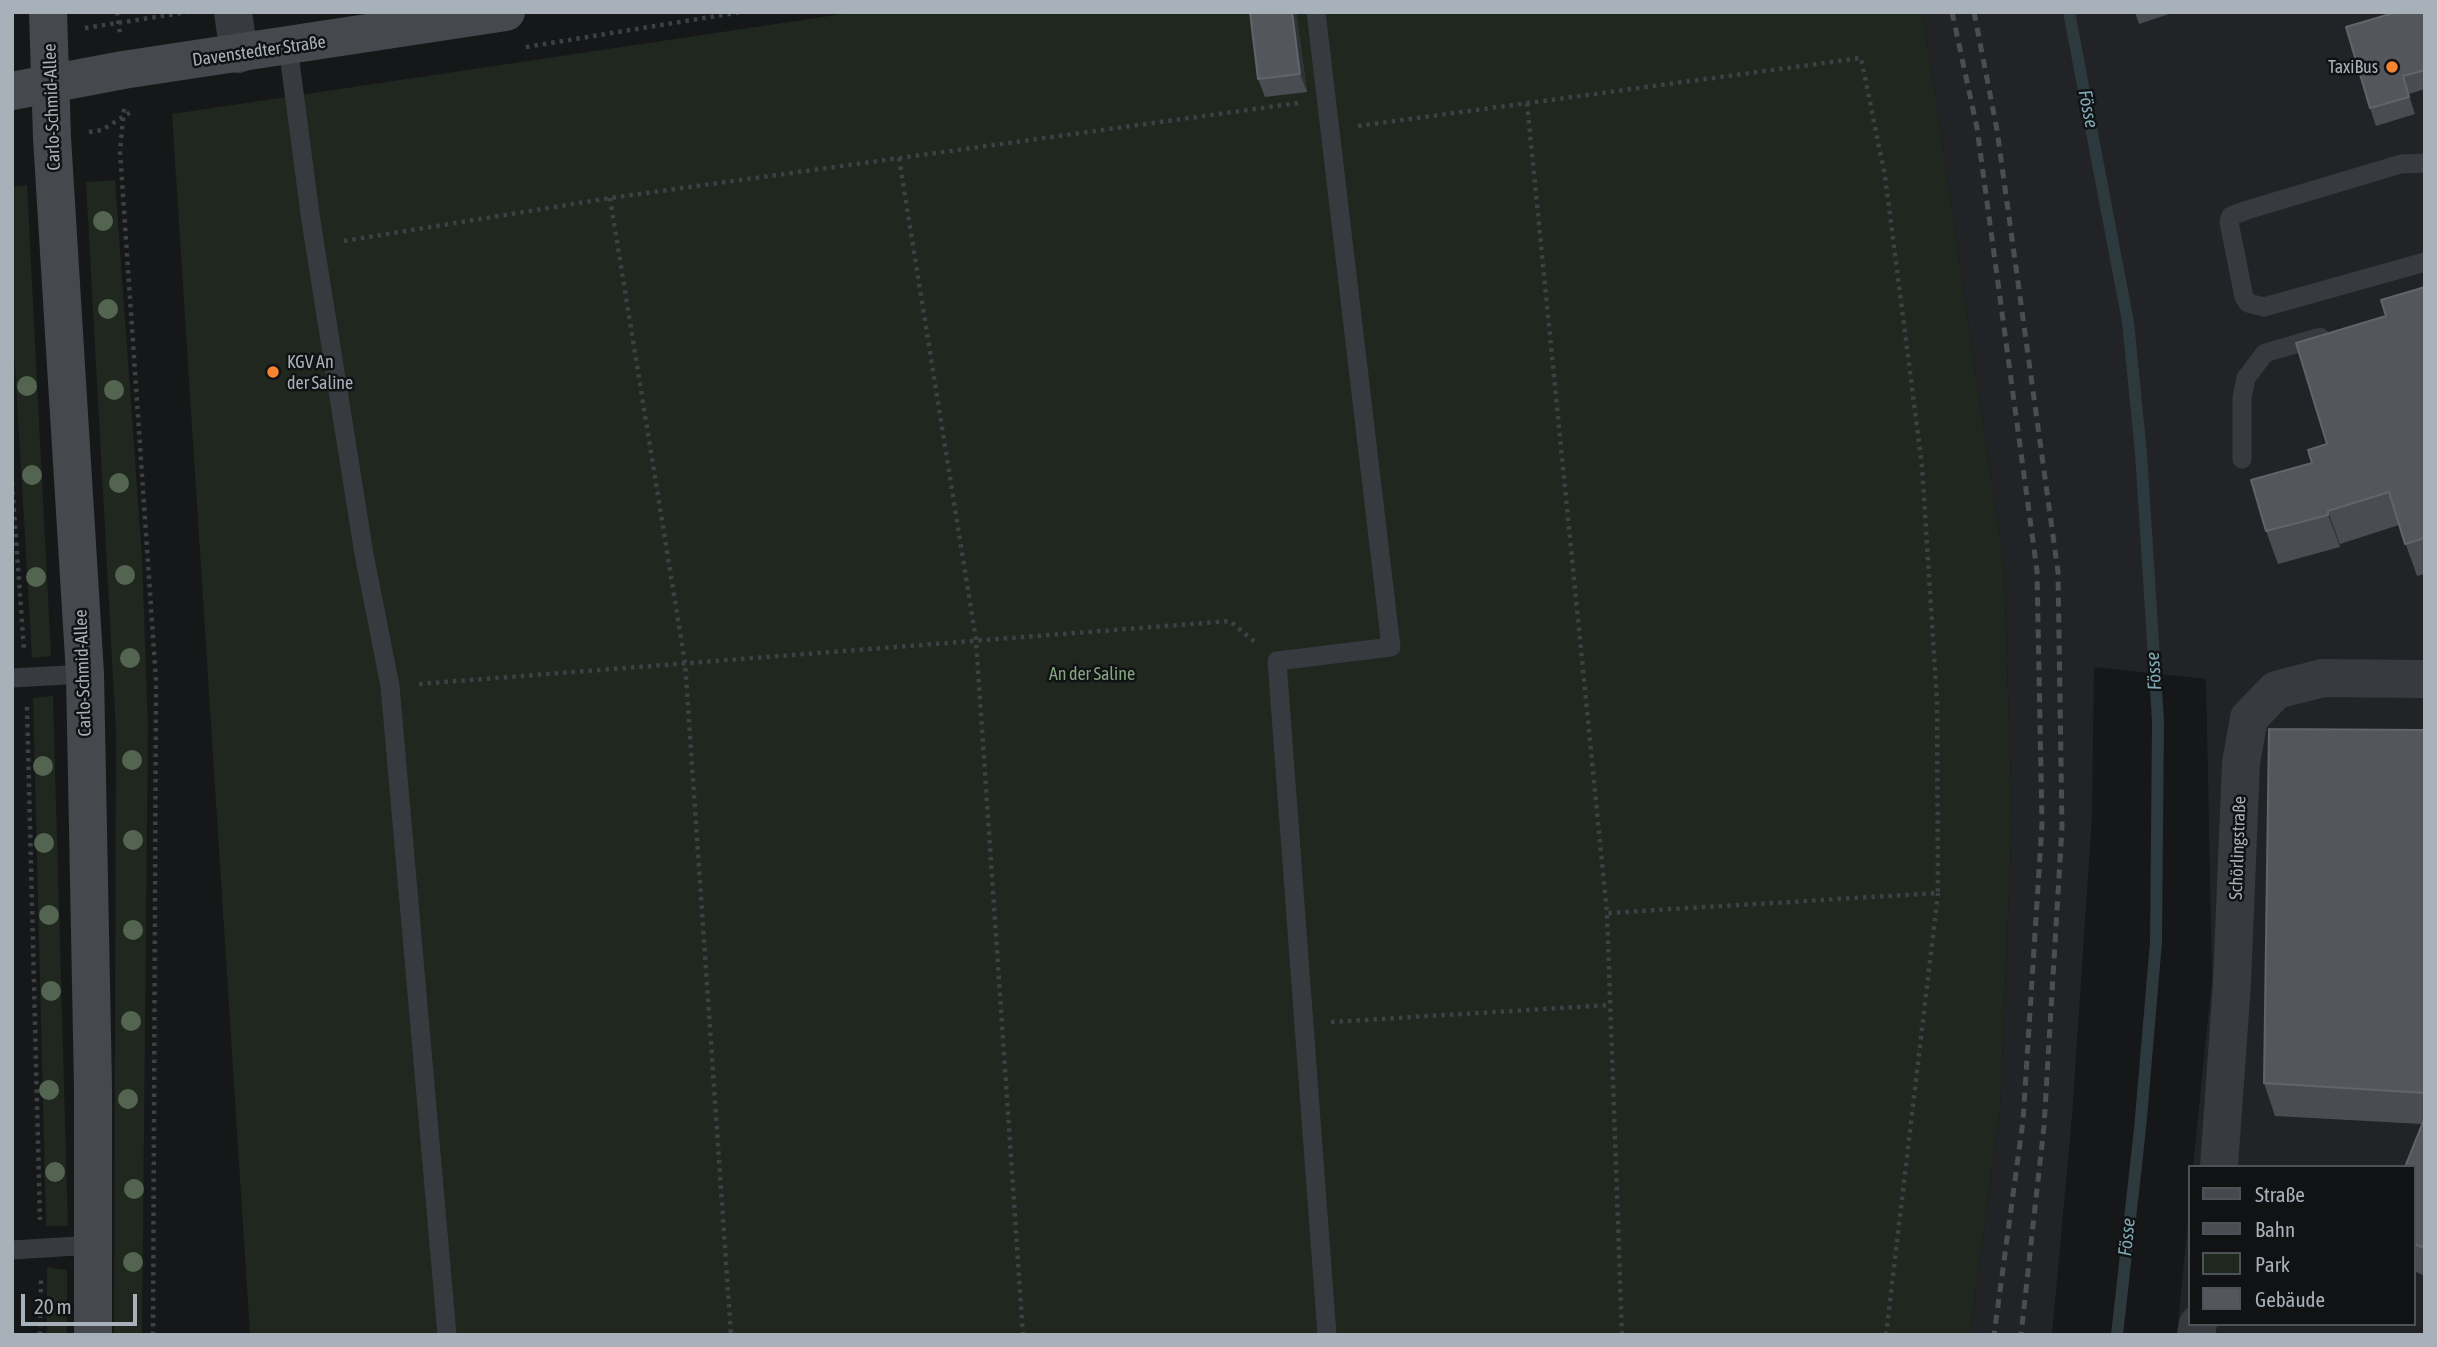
<!DOCTYPE html>
<html>
<head>
<meta charset="utf-8">
<style>
  body { margin:0 }
  #map { position:relative; width:2437px; height:1347px; overflow:hidden; background:#161719; font-family:"Asap Condensed",sans-serif }
  canvas { display:block }
  .frame { position:absolute; inset:0; border:14px solid #a8b1b9; pointer-events:none }
  .legend { position:absolute; left:2188px; top:1165px; width:228px; height:161px; box-sizing:border-box; background:#111214; border:2px solid #4d5256; margin:0; padding:9px 12px; list-style:none; font-size:21px; color:#a8b1b9 }
  .legend li { display:flex; align-items:center; gap:14px; height:35px }
  .legend b { width:35px; border:2px solid #4d5256 }
  .scale { position:absolute; left:21px; top:1294px; width:116px; height:32px; box-sizing:border-box; border:4px solid #a8b1b9; border-top:0; padding-left:9px; font-size:21px; line-height:24px; white-space:nowrap; color:#a8b1b9; -webkit-text-stroke:5px #111214; paint-order:stroke }
</style>
</head>
<body>
<div id="map">
<canvas width="2437" height="1347"></canvas>
<div class="frame"></div>
<ul class="legend">
<li><b style="height:9px;background:#45494e"></b>Straße</li>
<li><b style="height:9px;background:#4a4e53"></b>Bahn</li>
<li><b style="height:19px;background:#1f271e"></b>Park</li>
<li><b style="height:19px;background:#53575c"></b>Gebäude</li>
</ul>
<div class="scale">20 m</div>
</div>
<script>
const g = document.querySelector('canvas').getContext('2d');
g.lineJoin = 'round';
function fillPath(path, color) {
  g.fillStyle = color;
  g.fill(path, 'evenodd');
}
function shape(rows) {
  const path = new Path2D();
  for (const r of rows) {
    path.moveTo(r[0], r[1]);
    for (let i = 2; i < r.length; i += 2) path.lineTo(r[i], r[i + 1]);
  }
  return path;
}
function stroke(path, color, width, dash) {
  g.strokeStyle = color;
  g.lineWidth = width;
  g.lineCap = dash ? 'butt' : 'round';
  g.setLineDash(dash || []);
  g.stroke(path);
}
function drawText(font, color, halo, rows, align = 'center') {
  g.font = font + ' "Asap Condensed",sans-serif';
  g.lineWidth = 5;
  g.setLineDash([]);
  g.textBaseline = 'middle';
  g.strokeStyle = halo;
  g.fillStyle = color;
  for (const [text, x, y, turn = 0] of rows) {
    g.save();
    g.translate(x, y);
    g.rotate((+turn || 0) * Math.PI / 180);
    g.textAlign = isNaN(turn) ? turn : align;
    if (halo) g.strokeText(text, 0, 0);
    g.fillText(text, 0, 0);
    g.restore();
  }
}
const built = shape([
  [1923,12,2425,12,2425,1335,2177,1335,2190,1200,2190,1324,2414,1324,2414,1167,2193,1167,2212,978,2206,679,2094,667,2092,816,2072,1116,2052,1335,1970,1335,2000,1110,2012,819,2004,566]
]);
const green = shape([
  [856,12,1923,12,2004,566,2012,819,2000,1110,1970,1335,250,1335,172,114],
  [115,180,142,557,148,727,142,1335,114,1335,116,732,86,182],
  [27,185,51,656,32,658,12,315,12,187],
  [53,696,68,1226,46,1226,33,698],
  [47,1267,67,1270,67,1335,47,1335]
]);
const stream = shape([
  [2069,12,2128,322,2141,453,2158,721,2156,942,2140,1129,2117,1335]
]);
const path = shape([
  [117,12,120,34],
  [85,28,188,12],
  [526,47,741,12],
  [1527,103,1607,913,1622,1335],
  [124,109,120,151,156,681,153,1335],
  [1358,126,1861,58,1885,176,1922,466,1937,701,1938,893,1607,913],
  [89,132,102,130,134,110],
  [899,158,976,640,1023,1335],
  [610,198,685,663,731,1335],
  [344,241,610,198,1298,103],
  [12,483,24,650],
  [419,684,1230,621,1257,644],
  [27,707,40,1220],
  [1331,1022,1610,1005],
  [40,1335,41,1278],
  [1886,1335,1938,893]
]);
const lane = shape([
  [1316,12,1391,647,1277,661,1327,1335],
  [288,47,311,221,364,554,390,686,447,1335],
  [2425,163,2401,164,2247,210,2231,216,2229,222,2244,297,2248,303,2264,307,2425,262],
  [2242,459,2242,398,2246,378,2265,353,2320,337],
  [12,678,85,674],
  [12,1250,93,1245]
]);
const street = shape([
  [233,12,239,54],
  [2219,1167,2232,983,2241,763,2249,718,2276,690,2323,678,2425,679],
  [2196,1335,2198,1324]
]);
const secondary = shape([
  [48,12,52,138,85,674,93,1087,93,1335],
  [12,91,123,70,506,12]
]);
const rail = shape([
  [1952,12,1977,128,2037,571,2042,824,2023,1121,1994,1335],
  [1974,12,1997,130,2058,572,2062,827,2044,1126,2021,1335]
]);
const trees = [
  [103,221],
  [108,309],
  [27,386],
  [114,390],
  [32,475],
  [119,483],
  [125,575],
  [36,577],
  [130,658],
  [132,760],
  [43,766],
  [133,840],
  [44,843],
  [49,915],
  [133,930],
  [51,991],
  [131,1021],
  [49,1090],
  [128,1099],
  [55,1172],
  [134,1189],
  [133,1262]
];
const wall = shape([
  [1250,12,1296,12,1307,92,1265,97,1258,79],
  [2135,12,2175,12,2139,24],
  [2425,12,2425,89,2409,94,2415,114,2376,126,2370,108],
  [2425,287,2425,574,2417,576,2399,525,2340,544,2340,547,2278,564,2266,531,2312,463,2327,444,2386,316],
  [2425,730,2425,1276,2414,1271,2414,1167,2422,1124,2275,1116,2264,1083]
]);
const shadedWall = shape([
  [1292,12,1296,12,1307,92,1300,74],
  [2403,76,2409,94,2415,114,2409,97],
  [2328,511,2340,544,2340,547,2328,515]
]);
const building = shape([
  [1250,12,1292,12,1300,74,1258,79,1250,12],
  [2397,12,2425,12,2425,70,2403,76,2409,97,2370,108,2346,27,2397,12],
  [2425,287,2425,538,2405,544,2389,492,2328,511,2328,515,2266,531,2251,480,2312,463,2308,450,2327,444,2296,343,2386,316,2381,300,2425,287],
  [2269,729,2425,730,2425,1093,2264,1083,2269,729],
  [2425,1117,2425,1248,2414,1244,2414,1167,2405,1167,2425,1117]
]);
const markers = [
  [2392,67,7,"#f68431"],
  [273,372,7,"#f68431"]
];
const streetNames = [
  ["Davenstedter Straße",259,51,-8],
  ["Carlo-Schmid-Allee",52,107,-92],
  ["Carlo-Schmid-Allee",83,673,-92],
  ["Schörlingstraße",2238,848,-88]
];
const poiNames = [
  ["TaxiBus",2378,67],
  ["KGV An",287,362,"left"],
  ["der Saline",287,383,"left"]
];
const parkNames = [
  ["An der Saline",1092,674]
];
const waterNames = [
  ["Fösse",2088,109,79],
  ["Fösse",2154,671,-94],
  ["Fösse",2127,1237,-84]
];
fillPath(built, '#222326');
fillPath(green, '#1f271e');
stroke(stream, '#2c393d', 12);
stroke(path, '#3d4145', 4.5, [3.5, 5]);
stroke(lane, '#373a3e', 19);
stroke(street, '#373a3e', 38);
stroke(secondary, '#45494e', 38);
stroke(rail, '#4a4e53', 5, [9, 7]);
g.fillStyle = '#536551';
for (const [x, y] of trees) {
  g.beginPath();
  g.arc(x, y, 10, 0, 2 * Math.PI);
  g.fill();
}
fillPath(wall, '#494d51');
fillPath(shadedWall, '#303336');
fillPath(building, '#53575c');
stroke(building, '#61656b', 2);
for (const [x, y, r, color] of markers) {
  const dot = new Path2D();
  dot.arc(x, y, r, 0, 2 * Math.PI);
  g.fillStyle = color;
  g.fill(dot);
  stroke(dot, '#111214', 2.5);
}
drawText('18px', '#a8b1b9', '#111214', streetNames);
drawText('18px', '#a8b1b9', '#111214', poiNames, 'right');
drawText('18px', '#85a47f', '#111214', parkNames);
drawText('italic 19px', '#7ea8b4', '#111214', waterNames);
</script>
</body>
</html>
